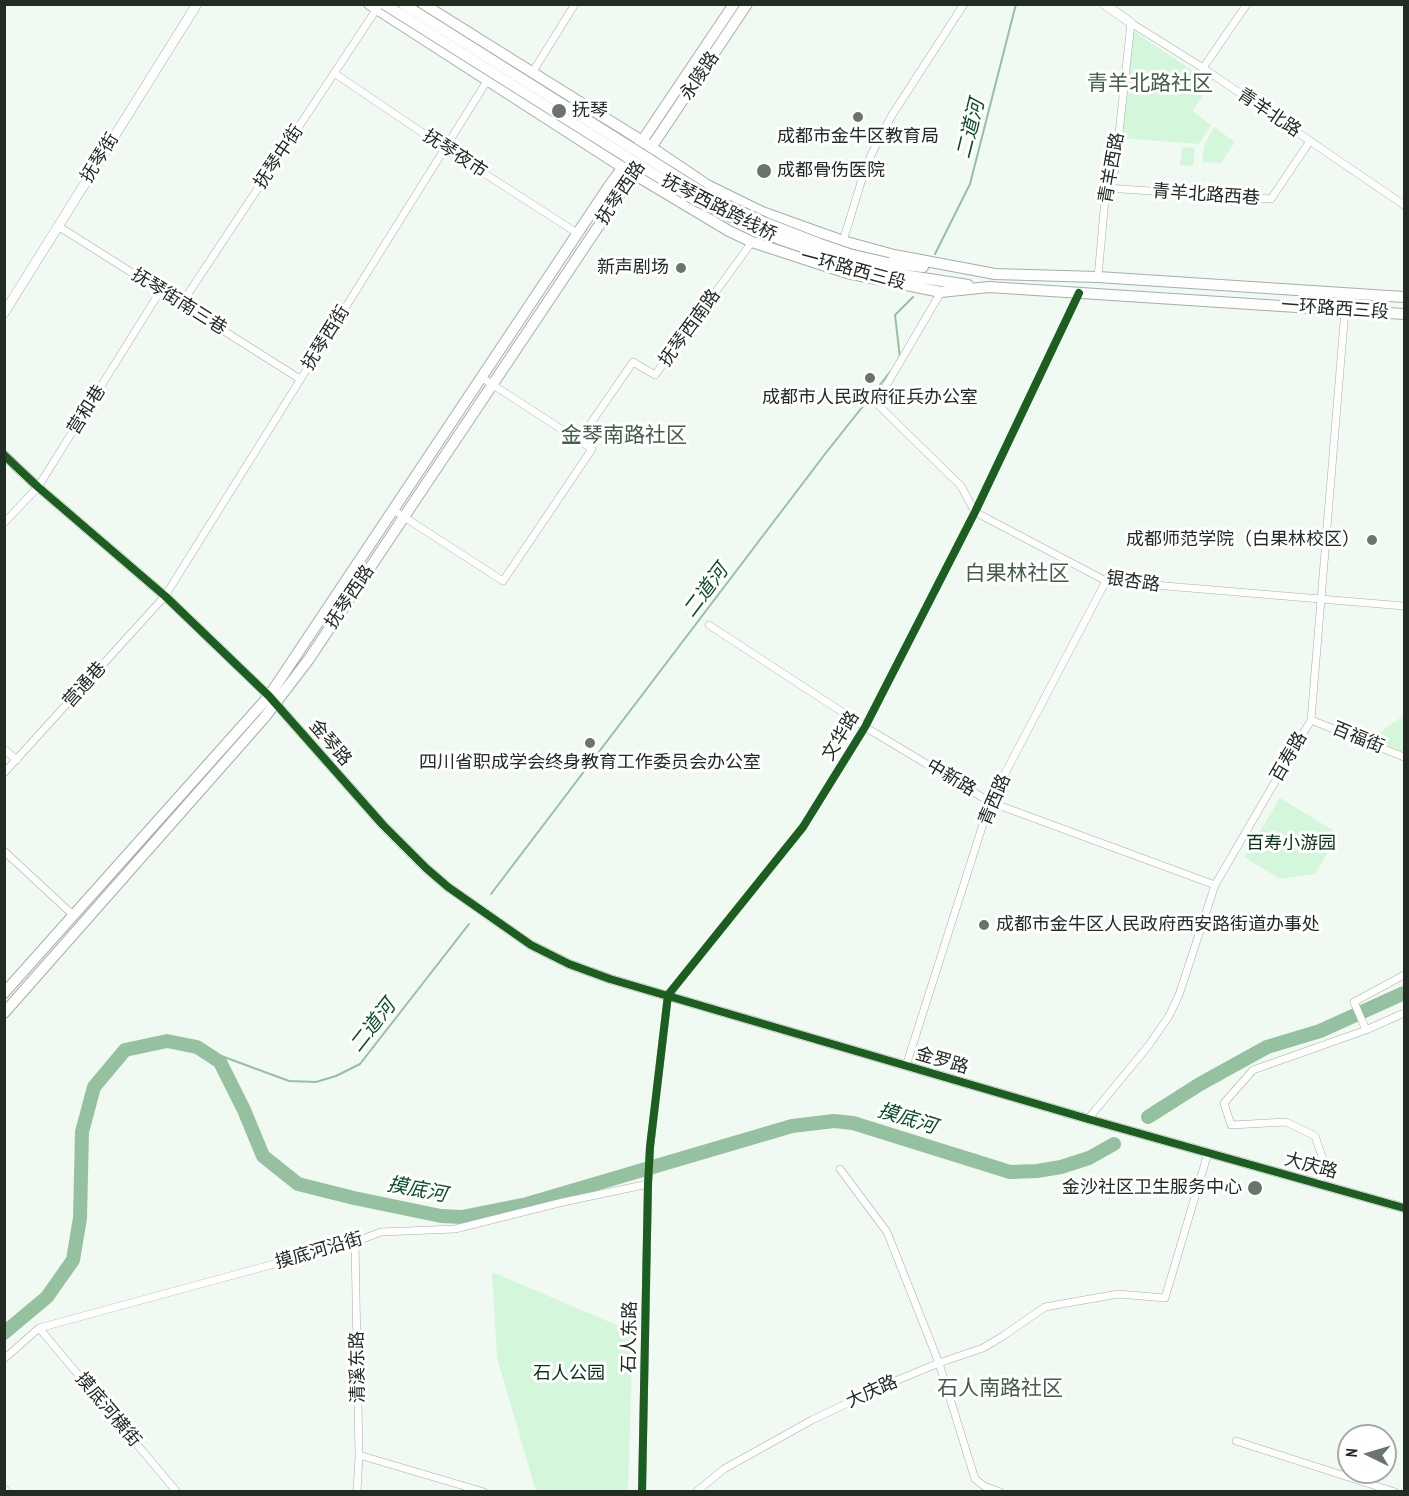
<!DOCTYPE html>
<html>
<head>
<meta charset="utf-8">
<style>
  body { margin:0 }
  #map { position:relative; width:1409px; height:1496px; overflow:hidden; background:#f0faf2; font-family:"PT Sans Narrow",sans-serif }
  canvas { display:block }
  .frame { position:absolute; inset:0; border:6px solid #212c23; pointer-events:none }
  .north { position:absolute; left:1337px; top:1424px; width:60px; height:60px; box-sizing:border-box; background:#fff; border:2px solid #a6aba7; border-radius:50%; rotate:275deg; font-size:16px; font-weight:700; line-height:24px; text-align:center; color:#212c23 }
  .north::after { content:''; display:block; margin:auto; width:21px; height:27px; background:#69746b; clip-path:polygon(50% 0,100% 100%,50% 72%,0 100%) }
</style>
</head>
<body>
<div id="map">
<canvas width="1409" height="1496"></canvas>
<div class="frame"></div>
<div class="north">N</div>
</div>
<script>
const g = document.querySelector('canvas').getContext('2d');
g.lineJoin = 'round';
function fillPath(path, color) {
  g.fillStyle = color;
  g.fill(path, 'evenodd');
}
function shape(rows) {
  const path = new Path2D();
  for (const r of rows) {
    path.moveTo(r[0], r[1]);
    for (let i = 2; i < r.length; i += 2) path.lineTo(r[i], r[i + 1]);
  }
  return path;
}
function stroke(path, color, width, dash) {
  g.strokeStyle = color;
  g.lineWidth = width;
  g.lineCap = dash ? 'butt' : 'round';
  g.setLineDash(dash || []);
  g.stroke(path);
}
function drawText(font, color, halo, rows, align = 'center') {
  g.font = font + ' "PT Sans Narrow","Noto Sans SC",sans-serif';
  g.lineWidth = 6;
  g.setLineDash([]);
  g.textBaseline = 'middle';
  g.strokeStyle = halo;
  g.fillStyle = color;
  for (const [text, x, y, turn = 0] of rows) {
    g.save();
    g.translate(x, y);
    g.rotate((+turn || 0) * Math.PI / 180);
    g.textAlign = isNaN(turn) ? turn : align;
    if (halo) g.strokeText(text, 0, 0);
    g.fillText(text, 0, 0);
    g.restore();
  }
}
const green = shape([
  [1132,30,1211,83,1193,111,1211,125,1199,144,1120,138],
  [1214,127,1235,142,1221,163,1202,162,1204,146],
  [1182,147,1195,148,1193,166,1180,165],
  [1404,715,1404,752,1370,740],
  [1280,798,1339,834,1315,874,1280,879,1244,857],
  [492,1272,633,1332,628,1491,536,1491,497,1358]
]);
const stream = shape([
  [935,254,970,184,1016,4],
  [900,358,895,315,913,297],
  [491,894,825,454,890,372],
  [197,1047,289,1081,316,1082,336,1076,360,1064,469,924]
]);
const river = shape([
  [1148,1117,1200,1084,1267,1047,1320,1031,1404,993],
  [4,1333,47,1297,73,1260,80,1218,82,1132,94,1087,125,1050,167,1041,197,1047,220,1062,244,1110,263,1156,298,1184,354,1198,441,1216,462,1217,527,1204,792,1126,834,1121,853,1123,1010,1172,1037,1171,1061,1167,1089,1158,1114,1144]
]);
const street = shape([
  [1203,68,1247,4],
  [334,73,445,148,577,233],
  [532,73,575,4],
  [1106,188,1271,199,1310,141],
  [58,226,300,379],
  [843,241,866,166,876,145,892,115,964,4],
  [1098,277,1106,188,1115,170,1131,23,1203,68,1404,205],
  [941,292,876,403,961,486,975,512,1106,581,1404,606],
  [182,303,376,10],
  [580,439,633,362,655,375,752,242],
  [398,513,503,581,592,449,487,381],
  [4,523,38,487,161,290],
  [709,625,865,727,990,802,1215,885],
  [1311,720,1404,757],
  [4,749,17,760],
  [4,773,165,596,487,81],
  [4,851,73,915],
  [1366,1030,1354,1002,1404,975],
  [906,1066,990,802,1106,581],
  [1088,1119,1149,1045,1169,1016,1179,995,1215,885,1311,720,1345,310],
  [840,1169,887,1232,939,1363,975,1479,984,1486,1000,1492],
  [1319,1183,1326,1168,1315,1136,1286,1122,1231,1125,1224,1103,1253,1070,1366,1030,1404,1013],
  [355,1242,359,1455,357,1492],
  [39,1328,177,1492],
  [4,1359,39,1328,355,1242,381,1232,455,1229,563,1202,648,1184],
  [1236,1441,1395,1492],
  [359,1455,484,1492],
  [642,1492,648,1184,650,1147,668,995,803,827,865,727,975,512,1079,293],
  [696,1492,724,1469,812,1420,888,1384,939,1363,983,1348,1003,1336,1045,1307,1118,1294,1165,1298,1208,1153]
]);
const secondary = shape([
  [1104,4,1131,23],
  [4,313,197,4],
  [4,455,38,487,165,596,269,696,383,825,426,868,448,887,531,945,569,964,610,979,1088,1119,1404,1208],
  [4,1490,6,1492]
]);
const primary = shape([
  [369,4,622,167,729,231,752,242,847,273,941,292,989,287,1404,314],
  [423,4,642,141,707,185,762,212,843,241,894,255,995,274,1098,277,1404,297],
  [888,263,923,267],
  [884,272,968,285],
  [4,993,269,696,609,186,642,141,734,4],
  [4,1013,264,718,309,659,747,4]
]);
const primaryBridge = shape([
  [384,4,695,200,779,239,856,265,884,272],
  [403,4,711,198,766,223,820,244,849,254,888,263]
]);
const cycleway = shape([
  [4,455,38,487,165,596,269,696,383,825,426,868,448,887,531,945,569,964,610,979,1088,1119,1404,1208],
  [642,1492,648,1184,650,1147,668,995,803,827,865,727,975,512,1079,293]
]);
const markers = [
  [559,111,8,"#69746b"],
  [858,117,6,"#69746b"],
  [764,171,8,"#69746b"],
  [681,268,6,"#69746b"],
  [870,378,6,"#69746b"],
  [1372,540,6,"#69746b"],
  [590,743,6,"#69746b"],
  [984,925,6,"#69746b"],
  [1255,1188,8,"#69746b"]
];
const streetNames = [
  ["永陵路",700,76,-56],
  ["青羊北路",1269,113,34],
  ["抚琴夜市",455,154,33],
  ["抚琴中街",279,157,-56],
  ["抚琴街",100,158,-58],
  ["青羊西路",1112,168,-80],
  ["抚琴西路",621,193,-56],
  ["青羊北路西巷",1206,195,4],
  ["抚琴西路跨线桥",719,208,27],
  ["一环路西三段",853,270,15],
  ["抚琴街南三巷",179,302,32],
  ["一环路西三段",1335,309,4],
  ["抚琴西南路",690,328,-54],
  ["抚琴西街",326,338,-58],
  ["营和巷",87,410,-58],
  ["银杏路",1133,582,8],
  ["抚琴西路",350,597,-56],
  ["营通巷",85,685,-48],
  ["文华路",841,736,-59],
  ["百福街",1358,738,22],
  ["金琴路",330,743,49],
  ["百寿路",1289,757,-60],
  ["中新路",951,778,31],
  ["青西路",995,800,-67],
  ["金罗路",942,1061,16],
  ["大庆路",1311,1166,15],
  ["摸底河沿街",319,1251,-16],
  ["石人东路",630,1337,-89],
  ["清溪东路",358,1367,-91],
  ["大庆路",872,1392,-24],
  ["摸底河横街",108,1410,50]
];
const poiNames = [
  ["抚琴",572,111],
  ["成都市金牛区教育局",858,137,"center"],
  ["成都骨伤医院",777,171],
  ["新声剧场",669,268,"right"],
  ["成都市人民政府征兵办公室",870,398,"center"],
  ["成都师范学院（白果林校区）",1360,540,"right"],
  ["四川省职成学会终身教育工作委员会办公室",590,763,"center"],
  ["成都市金牛区人民政府西安路街道办事处",996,925],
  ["金沙社区卫生服务中心",1242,1188,"right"]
];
const parkNames = [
  ["百寿小游园",1291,844],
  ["石人公园",569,1374]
];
const waterNames = [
  ["二道河",971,129,-76],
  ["二道河",706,591,-53],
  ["二道河",373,1026,-52],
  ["摸底河",907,1119,17],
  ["摸底河",417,1190,11]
];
const quarterNames = [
  ["青羊北路社区",1150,84],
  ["金琴南路社区",624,436],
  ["白果林社区",1017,574],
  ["石人南路社区",1000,1389]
];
fillPath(green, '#d4f7db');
stroke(stream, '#96c1a0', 2);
stroke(river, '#96c1a0', 14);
stroke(street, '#a5afa8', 8);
stroke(secondary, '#a5afa8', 10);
stroke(primary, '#a5afa8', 12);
stroke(street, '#fdfefd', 7);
stroke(secondary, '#fdfefd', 9);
stroke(primary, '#fdfefd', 10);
stroke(primaryBridge, '#a5afa8', 12, []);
stroke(primaryBridge, '#fdfefd', 10);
stroke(cycleway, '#1b5e20', 8);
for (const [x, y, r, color] of markers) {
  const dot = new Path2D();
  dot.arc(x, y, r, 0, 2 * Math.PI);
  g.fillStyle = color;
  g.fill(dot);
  stroke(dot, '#fff', 2);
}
drawText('18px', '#212c23', '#fff', streetNames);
drawText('18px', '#212c23', '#fff', poiNames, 'left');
drawText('18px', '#053417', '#fff', parkNames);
drawText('italic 20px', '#094f26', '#fff', waterNames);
drawText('21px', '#455e4b', '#fff', quarterNames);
</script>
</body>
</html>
